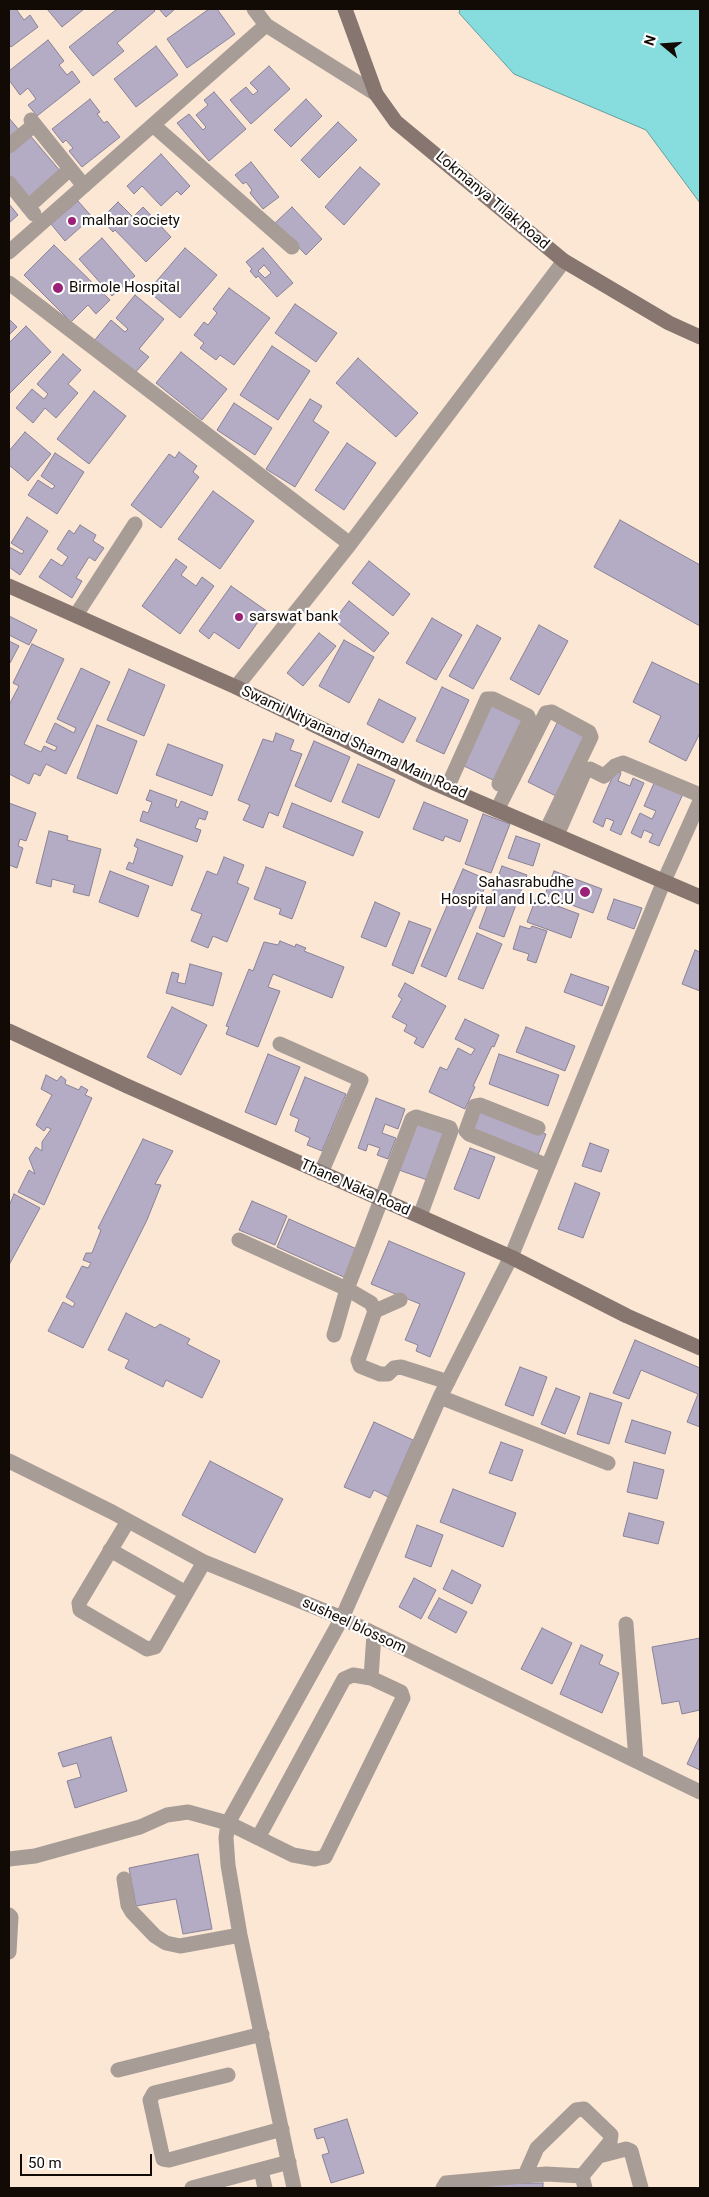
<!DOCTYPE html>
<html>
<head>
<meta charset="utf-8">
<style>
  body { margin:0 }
  #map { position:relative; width:709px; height:2197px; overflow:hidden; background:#fbe7d3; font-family:Roboto,sans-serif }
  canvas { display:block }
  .frame { position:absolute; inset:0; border:10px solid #120b05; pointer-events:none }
  .north { position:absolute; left:639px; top:20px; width:50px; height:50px; -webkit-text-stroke:4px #fff; paint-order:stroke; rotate:288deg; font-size:14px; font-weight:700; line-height:20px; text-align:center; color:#120b05 }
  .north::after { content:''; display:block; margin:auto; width:18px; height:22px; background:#120b05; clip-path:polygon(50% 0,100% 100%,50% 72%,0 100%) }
  .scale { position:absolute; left:20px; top:2154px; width:132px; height:22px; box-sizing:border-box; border:2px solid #120b05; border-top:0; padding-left:6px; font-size:15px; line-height:18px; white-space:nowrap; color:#120b05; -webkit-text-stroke:4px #fff; paint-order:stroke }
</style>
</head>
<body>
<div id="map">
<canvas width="709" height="2197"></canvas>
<div class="frame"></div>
<div class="north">N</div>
<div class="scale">50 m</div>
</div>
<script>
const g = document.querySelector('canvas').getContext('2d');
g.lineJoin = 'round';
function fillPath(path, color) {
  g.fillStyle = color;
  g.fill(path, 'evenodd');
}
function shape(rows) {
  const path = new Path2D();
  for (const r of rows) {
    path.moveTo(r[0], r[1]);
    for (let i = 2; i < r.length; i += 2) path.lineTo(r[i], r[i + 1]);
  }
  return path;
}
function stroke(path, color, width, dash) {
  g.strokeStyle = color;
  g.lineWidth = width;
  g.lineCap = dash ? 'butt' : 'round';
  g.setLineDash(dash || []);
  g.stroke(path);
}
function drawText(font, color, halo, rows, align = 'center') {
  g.font = font + ' Roboto,sans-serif';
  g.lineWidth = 4.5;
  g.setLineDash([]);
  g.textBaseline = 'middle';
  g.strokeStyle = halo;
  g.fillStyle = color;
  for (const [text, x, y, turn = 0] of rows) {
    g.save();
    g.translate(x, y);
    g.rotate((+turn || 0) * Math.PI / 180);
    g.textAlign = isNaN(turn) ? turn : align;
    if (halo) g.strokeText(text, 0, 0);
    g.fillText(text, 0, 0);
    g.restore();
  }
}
const water = shape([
  [460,9,700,9,700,203,646,130,514,74,459,13,460,9]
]);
const building = shape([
  [9,9,16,9,24,20,30,15,38,27,11,47,9,44,9,9],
  [47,9,84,9,62,27,47,9],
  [117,9,153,9,155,11,117,43,124,51,93,76,69,47,117,9],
  [159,9,175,9,166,17,159,9],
  [209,9,217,9,235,34,187,68,167,39,209,9],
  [48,40,64,61,59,65,67,75,72,71,80,82,37,116,28,105,36,99,28,88,20,95,9,80,9,71,48,40],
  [156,46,178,75,136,107,114,79,156,46],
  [269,66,290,89,251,124,230,100,246,87,253,95,258,91,250,83,269,66],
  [214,92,246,129,209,161,177,123,189,114,203,130,206,127,196,115,208,105,204,100,214,92],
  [90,99,100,112,97,114,104,123,107,121,120,137,82,167,69,151,73,148,66,140,63,143,52,129,90,99],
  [306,99,322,116,291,147,274,130,306,99],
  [9,118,20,131,9,140,9,118],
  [338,122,357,140,319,178,301,160,338,122],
  [28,133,61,172,28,200,9,177,9,149,28,133],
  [161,154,190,186,181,195,177,191,161,206,142,186,134,194,127,186,161,154],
  [251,162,279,197,263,209,250,193,252,190,246,182,243,184,235,175,251,162],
  [360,167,380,184,344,225,325,207,360,167],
  [78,201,92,217,65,241,51,224,78,201],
  [118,202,133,217,143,207,171,237,146,262,115,230,113,232,101,219,118,202],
  [9,204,18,215,9,223,9,204],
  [292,207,322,239,306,255,275,223,292,207],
  [102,238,135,276,112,296,79,259,102,238],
  [54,245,110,300,96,314,88,305,71,322,24,275,54,245],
  [185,248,217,275,180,318,148,291,185,248],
  [263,248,293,283,277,297,258,276,256,278,250,271,252,269,246,262,263,248],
  [264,265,271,273,265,278,258,271,264,265],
  [229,288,270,318,234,365,220,355,216,360,200,348,204,343,194,335,204,322,208,325,217,313,213,309,229,288],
  [135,295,164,319,139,349,149,357,134,374,94,341,111,320,125,332,128,329,116,318,135,295],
  [295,304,337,333,316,362,275,333,295,304],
  [9,319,17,327,9,335,9,319],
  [26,326,51,352,9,394,9,343,26,326],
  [272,346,310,371,278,420,240,395,272,346],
  [181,352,227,389,202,420,156,383,181,352],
  [63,354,81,370,68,384,78,393,56,418,45,408,33,423,16,408,32,389,44,399,48,394,37,384,63,354],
  [358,358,418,413,396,437,336,383,358,358],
  [94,391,126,416,89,464,57,439,94,391],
  [310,399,322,406,313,421,329,432,295,487,266,469,310,399],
  [234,403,272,428,255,455,217,430,234,403],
  [25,432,51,454,28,481,9,465,9,451,25,432],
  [347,443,376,463,344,510,315,490,347,443],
  [179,452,197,466,193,472,199,477,161,528,131,505,169,454,175,458,179,452],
  [55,453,84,472,57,514,28,495,38,480,52,489,55,486,41,476,55,453],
  [213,491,254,521,220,569,178,539,213,491],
  [27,517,48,531,20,575,9,567,9,547,22,554,24,551,11,543,27,517],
  [620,520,700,565,700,626,594,567,620,520],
  [80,525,96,535,93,541,104,548,95,561,89,557,76,578,82,581,72,598,39,577,51,559,62,566,68,557,57,549,69,530,74,534,80,525],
  [176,559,187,567,181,575,196,586,202,577,214,586,180,634,142,606,176,559],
  [369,561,410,594,393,616,352,583,369,561],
  [231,586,271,614,265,623,260,619,239,649,214,632,209,639,199,631,231,586],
  [349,601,389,633,374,652,334,620,349,601],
  [9,616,37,630,29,645,9,635,9,616],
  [432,618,462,635,436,680,406,663,432,618],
  [477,625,501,638,473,689,449,676,477,625],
  [539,625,568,641,539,695,510,679,539,625],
  [319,633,336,646,303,686,287,673,319,633],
  [344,640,374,657,349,703,319,686,344,640],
  [9,641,19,646,10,663,9,662,9,641],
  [32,644,64,659,24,744,41,752,44,746,55,751,57,747,46,742,55,723,74,733,76,728,57,719,81,668,110,682,66,774,46,764,40,776,34,773,29,784,9,774,9,705,19,686,13,683,32,644],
  [652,662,700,685,700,733,686,761,649,742,661,716,633,702,652,662],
  [129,669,165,685,144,736,107,720,129,669],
  [442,687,469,700,444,754,416,741,442,687],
  [379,699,416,718,403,743,367,724,379,699],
  [491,702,524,718,495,781,462,765,491,702],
  [558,721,585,736,556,796,528,782,558,721],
  [97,725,137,741,117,794,77,778,97,725],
  [276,733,294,740,290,750,302,754,278,816,269,812,263,828,243,820,250,805,238,800,263,739,273,742,276,733],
  [314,741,350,757,331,802,295,786,314,741],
  [168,744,223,765,212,796,156,775,168,744],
  [358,764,395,780,379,818,342,802,358,764],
  [615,771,621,773,618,781,630,786,633,778,644,783,621,835,610,830,614,821,606,818,603,827,593,822,615,771],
  [655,781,683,794,659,846,649,842,653,834,644,830,641,838,631,833,640,813,652,819,656,811,644,806,655,781],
  [150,790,177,800,175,806,178,808,181,801,208,812,205,820,199,818,195,828,201,830,197,842,140,821,143,811,148,813,152,802,146,800,150,790],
  [424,802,468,820,460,842,445,836,443,841,413,829,424,802],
  [9,803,36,813,26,841,20,839,18,846,23,848,17,868,9,865,9,803],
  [292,803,363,832,353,856,283,827,292,803],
  [483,814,510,824,491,873,465,864,483,814],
  [49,831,68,836,67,840,101,849,89,896,73,892,75,885,52,879,51,887,36,883,49,831],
  [516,836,540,844,533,866,508,858,516,836],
  [137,839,183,856,172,886,126,869,129,862,133,864,138,848,134,846,137,839],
  [224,857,244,865,237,883,249,888,227,942,213,936,208,948,191,941,202,914,191,910,207,871,217,875,224,857],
  [502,866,527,875,504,937,479,928,502,866],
  [266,867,306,882,292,919,279,914,281,909,254,899,266,867],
  [463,869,488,880,446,977,421,966,463,869],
  [110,871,149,886,138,917,99,902,110,871],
  [554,871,602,889,593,913,545,895,554,871],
  [536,898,579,914,571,938,527,922,536,898],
  [614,899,642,908,634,929,607,919,614,899],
  [375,902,400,913,386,947,361,937,375,902],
  [409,921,431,929,413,974,392,965,409,921],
  [520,926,530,929,532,926,547,931,536,963,527,960,529,954,513,949,520,926],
  [477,933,502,944,483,989,458,979,477,933],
  [280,941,295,947,296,944,306,948,304,951,344,967,332,998,273,974,268,987,280,991,258,1047,226,1034,229,1027,226,1026,249,969,253,971,264,942,278,945,280,941],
  [695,950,700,952,700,991,682,984,695,950],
  [190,964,222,973,213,1006,166,993,172,972,179,974,177,982,185,984,190,964],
  [571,974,609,987,602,1006,564,992,571,974],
  [405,983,446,1006,423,1048,414,1043,417,1038,404,1031,407,1025,392,1017,402,999,398,996,405,983],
  [172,1007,207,1025,181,1075,147,1057,172,1007],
  [465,1019,499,1035,494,1047,492,1046,473,1086,475,1087,465,1109,429,1092,440,1067,447,1070,458,1048,471,1055,475,1049,455,1039,465,1019],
  [526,1027,575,1046,565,1071,516,1052,526,1027],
  [268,1054,300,1067,276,1125,245,1112,268,1054],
  [499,1054,559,1075,548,1106,489,1084,499,1054],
  [46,1075,57,1081,61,1076,66,1080,65,1084,79,1090,81,1086,88,1090,85,1095,92,1098,44,1205,18,1192,29,1170,35,1174,29,1158,36,1147,42,1151,42,1142,51,1129,47,1127,44,1131,36,1125,52,1095,41,1089,46,1075],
  [305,1077,346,1094,322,1151,307,1145,310,1138,295,1131,299,1119,290,1115,305,1077],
  [376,1098,405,1109,398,1129,385,1124,382,1133,396,1138,388,1159,377,1155,380,1148,368,1144,366,1151,358,1148,376,1098],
  [479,1108,546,1134,538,1155,471,1131,479,1108],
  [415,1120,449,1131,430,1181,396,1169,415,1120],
  [143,1139,173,1151,155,1184,161,1185,147,1220,83,1348,48,1331,63,1302,73,1307,75,1303,66,1297,82,1266,88,1268,91,1263,83,1260,86,1253,92,1253,101,1230,98,1228,143,1139],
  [590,1143,609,1150,601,1172,582,1166,590,1143],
  [470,1148,495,1157,479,1199,454,1189,470,1148],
  [575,1183,600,1193,583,1238,558,1229,575,1183],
  [14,1194,40,1208,9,1265,9,1220,10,1219,9,1218,9,1206,14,1194],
  [252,1201,287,1216,275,1245,239,1230,252,1201],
  [289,1219,359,1250,346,1278,277,1247,289,1219],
  [389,1241,465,1273,430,1357,416,1351,418,1345,405,1340,420,1304,371,1284,389,1241],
  [126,1313,155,1328,160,1324,190,1339,187,1344,220,1361,202,1398,166,1380,163,1387,125,1368,129,1360,108,1350,126,1313],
  [635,1340,700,1368,700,1427,687,1422,698,1394,641,1370,629,1399,613,1393,635,1340],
  [520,1367,547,1377,533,1416,505,1405,520,1367],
  [556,1388,580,1397,565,1434,541,1424,556,1388],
  [590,1393,622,1403,609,1444,577,1434,590,1393],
  [632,1420,671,1432,665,1454,625,1442,632,1420],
  [374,1422,413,1440,388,1497,374,1490,370,1498,344,1487,374,1422],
  [501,1442,523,1450,512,1481,489,1473,501,1442],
  [210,1461,283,1499,255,1553,182,1515,210,1461],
  [634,1462,664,1470,657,1499,627,1492,634,1462],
  [453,1489,516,1513,503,1547,440,1522,453,1489],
  [629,1513,664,1522,658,1544,623,1536,629,1513],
  [417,1525,443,1535,431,1567,405,1557,417,1525],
  [452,1570,481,1585,472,1604,443,1589,452,1570],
  [414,1578,436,1590,421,1619,399,1607,414,1578],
  [439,1598,467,1612,456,1633,428,1618,439,1598],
  [542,1628,572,1643,552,1684,521,1669,542,1628],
  [700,1638,700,1710,682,1714,679,1701,662,1704,652,1647,700,1638],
  [581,1645,603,1655,599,1664,619,1673,602,1713,560,1694,581,1645],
  [700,1736,700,1770,687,1764,700,1736],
  [111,1737,127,1791,75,1808,67,1781,81,1777,77,1763,63,1767,58,1753,111,1737],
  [198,1854,212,1929,183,1934,176,1899,136,1906,129,1868,198,1854],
  [347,2119,364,2173,331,2183,322,2155,329,2153,324,2137,317,2139,314,2129,347,2119],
  [543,2183,543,2188,477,2188,477,2184,543,2183]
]);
const street = shape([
  [254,9,266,25,376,94],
  [31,120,84,186],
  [153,125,292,247],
  [9,146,34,125],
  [9,183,34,214],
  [28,207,70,169],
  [9,252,266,25],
  [9,283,350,544],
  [76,615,135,524],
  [236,687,350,544,564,261],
  [447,788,487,699,493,699,528,716,529,721,499,784],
  [497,810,546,713,552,712,589,732,591,737,546,831],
  [557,835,585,771,590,769,604,776,615,766,623,763,700,795],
  [280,1044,361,1080,321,1173],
  [538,1128,480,1105,475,1106,466,1131,469,1134,548,1166],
  [420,1216,451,1131,450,1128,416,1117,412,1119,347,1289,371,1303,375,1311,358,1360,360,1366,380,1374,388,1374,394,1368,401,1367,448,1382],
  [239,1240,347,1289,334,1335],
  [375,1311,400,1300],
  [440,1397,608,1463],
  [9,1461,112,1512,204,1562,342,1618,700,1792],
  [128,1521,79,1603,80,1610,147,1649,155,1647,204,1562],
  [110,1550,186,1593],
  [626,1624,636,1761],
  [258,1838,344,1679,353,1675,371,1678],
  [9,1859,35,1856,140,1827,167,1815,188,1812,228,1823,293,1855,315,1859,325,1857,403,1698,401,1692,371,1678,374,1634],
  [124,1879,128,1905,132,1912,155,1936,166,1943,180,1946,240,1935],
  [9,1915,11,1917,9,1952],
  [118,2070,262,2034],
  [228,2075,154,2093,150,2100,163,2159,169,2160,282,2129],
  [599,2156,626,2149,631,2151,641,2188],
  [261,2170,265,2188],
  [525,2175,537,2148,576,2110,584,2109,611,2135,610,2142,582,2176],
  [192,2188,289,2162],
  [294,2188,240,1935,228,1865,226,1838,228,1823,342,1618,440,1397,511,1257,664,881,700,801],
  [443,2188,446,2183,546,2174,582,2176,585,2188]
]);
const secondary = shape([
  [345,9,376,94,396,122,564,261,669,323,700,337],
  [9,586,236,687,425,779,700,897],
  [9,1031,127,1086,511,1257,627,1316,700,1348]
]);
const markers = [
  [72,221,5,"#9b2078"],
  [58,288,6,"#9b2078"],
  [239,617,5,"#9b2078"],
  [585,892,6,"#9b2078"]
];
const streetNames = [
  ["Lokmanya Tilak Road",492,201,40],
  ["Swami Nityanand Sharma Main Road",354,743,25],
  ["Thane Naka Road",355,1188,24],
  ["susheel blossom",354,1626,25]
];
const poiNames = [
  ["malhar society",82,221],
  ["Birmole Hospital",69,288],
  ["sarswat bank",249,617],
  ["Sahasrabudhe",574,883,"right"],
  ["Hospital and I.C.C.U",574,900,"right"]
];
fillPath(water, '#87ddde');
stroke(water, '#649e9d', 1);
fillPath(building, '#b3acc4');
stroke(building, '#898298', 1);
stroke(street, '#a89c97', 15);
stroke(secondary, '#87766f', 15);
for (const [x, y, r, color] of markers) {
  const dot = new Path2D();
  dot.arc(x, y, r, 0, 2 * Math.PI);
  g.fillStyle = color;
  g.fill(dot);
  stroke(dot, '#fff', 2);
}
drawText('15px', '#120b05', '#fff', streetNames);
drawText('15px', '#120b05', '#fff', poiNames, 'left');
</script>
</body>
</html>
